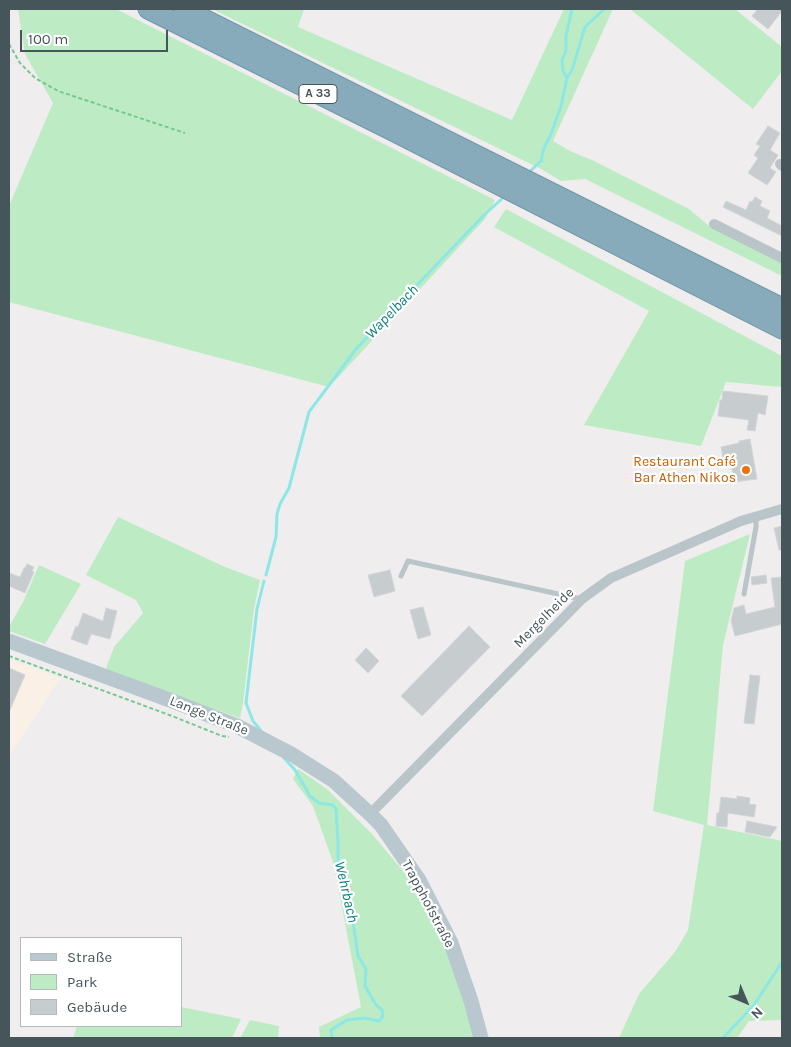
<!DOCTYPE html>
<html>
<head>
<meta charset="utf-8">
<style>
  body { margin:0 }
  #map { position:relative; width:791px; height:1047px; overflow:hidden; background:#f0edee; font-family:Karla,sans-serif }
  canvas { display:block }
  .frame { position:absolute; inset:0; border:10px solid #465559; pointer-events:none }
  .legend { position:absolute; left:20px; top:937px; width:162px; height:90px; box-sizing:border-box; background:#fff; border:1px solid #b5bbbd; margin:0; padding:6px 9px; list-style:none; font-size:15px; color:#465559 }
  .legend li { display:flex; align-items:center; gap:10px; height:25px }
  .legend b { width:25px; border:1px solid #b5bbbd }
  .north { position:absolute; left:721px; top:977px; width:50px; height:50px; -webkit-text-stroke:4px #fff; paint-order:stroke; rotate:135deg; font-size:14px; font-weight:700; line-height:20px; text-align:center; color:#465559 }
  .north::after { content:''; display:block; margin:auto; width:18px; height:22px; background:#465559; clip-path:polygon(50% 0,100% 100%,50% 72%,0 100%) }
  .scale { position:absolute; left:20px; top:30px; width:148px; height:22px; box-sizing:border-box; border:2px solid #465559; border-top:0; padding-left:6px; font-size:15px; line-height:18px; white-space:nowrap; color:#465559; -webkit-text-stroke:4px #fff; paint-order:stroke }
</style>
</head>
<body>
<div id="map">
<canvas width="791" height="1047"></canvas>
<div class="frame"></div>
<ul class="legend">
<li><b style="height:6px;background:#b9c8ce"></b>Straße</li>
<li><b style="height:14px;background:#bdecc4"></b>Park</li>
<li><b style="height:14px;background:#c7cccf"></b>Gebäude</li>
</ul>
<div class="north">N</div>
<div class="scale">100 m</div>
</div>
<script>
const g = document.querySelector('canvas').getContext('2d');
g.lineJoin = 'round';
function fillPath(path, color) {
  g.fillStyle = color;
  g.fill(path, 'evenodd');
}
function shape(rows) {
  const path = new Path2D();
  for (const r of rows) {
    path.moveTo(r[0], r[1]);
    for (let i = 2; i < r.length; i += 2) path.lineTo(r[i], r[i + 1]);
  }
  return path;
}
function stroke(path, color, width, dash) {
  g.strokeStyle = color;
  g.lineWidth = width;
  g.lineCap = dash ? 'butt' : 'round';
  g.setLineDash(dash || []);
  g.stroke(path);
}
function drawText(font, color, halo, rows, align = 'center') {
  g.font = font + ' Karla,sans-serif';
  g.lineWidth = 4.5;
  g.setLineDash([]);
  g.textBaseline = 'middle';
  g.strokeStyle = halo;
  g.fillStyle = color;
  for (const [text, x, y, turn = 0] of rows) {
    g.save();
    g.translate(x, y);
    g.rotate((+turn || 0) * Math.PI / 180);
    g.textAlign = isNaN(turn) ? turn : align;
    if (halo) g.strokeText(text, 0, 0);
    g.fillText(text, 0, 0);
    g.restore();
  }
}
const commercial = shape([
  [9,659,60,678,9,757]
]);
const green = shape([
  [18,9,116,9,495,200,485,219,329,387,9,302,9,206,53,103,25,54],
  [212,9,304,9,298,27,512,120,564,9,613,9,553,141,572,152,592,160,689,209,708,225,782,261,782,276,585,179,561,181,541,169],
  [630,9,735,9,782,47,782,71,753,109],
  [506,209,782,356,782,387,726,382,701,446,584,425,649,311,494,227],
  [118,517,225,567,260,580,254,609,243,703,240,718,105,671,114,647,143,613,136,600,86,575],
  [750,534,723,645,707,825,782,841,782,1021,781,1020,749,1021,737,1038,619,1038,639,994,675,952,688,930,704,825,653,811,685,561],
  [39,565,81,584,45,644,9,631,9,627,23,602],
  [298,769,327,789,372,834,413,883,444,945,466,1003,475,1038,320,1038,319,1027,361,1007,334,865,313,806,293,779],
  [181,1007,241,1019,232,1038,73,1038,77,1026,181,1026],
  [250,1020,279,1026,278,1038,240,1038]
]);
const stream = shape([
  [567,78,563,71,562,60,566,51,566,36,572,9],
  [527,174,541,161,544,148,551,134,561,106,567,78,572,70,585,27,604,9],
  [266,575,276,537,277,514,280,504,289,488,309,412,356,349,483,216,505,196],
  [262,732,253,721,246,703,257,609,264,581],
  [284,758,295,770,310,796,319,803,333,805,336,809,338,841,338,865,341,874,351,908,358,956,366,969,365,986,376,1005,382,1010,383,1016,379,1021,365,1018,347,1020,331,1030,332,1038],
  [723,1038,754,1005,782,962]
]);
const building = shape([
  [758,9,782,9,782,11,768,29,752,16,758,9],
  [768,126,780,133,770,150,778,155,770,168,776,172,767,185,748,173,758,158,754,155,760,146,756,144,768,126],
  [755,197,762,201,760,206,770,211,767,218,782,226,782,236,723,207,726,201,746,210,750,201,752,202,755,197],
  [723,391,768,396,765,415,758,413,755,431,747,430,749,420,718,416,720,400,722,400,723,391],
  [750,439,757,479,734,482,730,456,723,458,721,447,739,443,739,441,750,439],
  [782,526,782,550,779,550,774,528,782,526],
  [27,564,34,567,32,571,34,572,25,593,9,586,9,573,20,577,24,568,25,568,27,564],
  [390,570,395,591,374,597,368,575,390,570],
  [766,575,767,583,752,585,751,577,766,575],
  [782,577,782,624,735,636,731,621,734,608,744,605,746,614,775,607,771,578,782,577],
  [423,607,431,635,418,639,410,610,423,607],
  [106,608,117,611,110,639,91,634,87,645,71,639,76,626,78,627,83,613,103,621,106,608],
  [469,626,490,647,422,716,401,696,469,626],
  [366,648,379,661,368,673,355,660,366,648],
  [9,668,25,675,9,712,9,668],
  [750,675,760,676,754,724,744,723,750,675],
  [737,796,750,798,749,804,756,805,754,817,728,813,727,827,716,826,717,813,719,813,721,797,737,799,737,796],
  [747,821,777,827,770,837,745,832,747,821]
]);
const path = shape([
  [9,44,20,63,35,78,58,91,185,133],
  [9,656,172,716,222,736,229,737]
]);
const lane = shape([
  [401,576,408,561,581,599],
  [744,594,756,527,756,516]
]);
const street = shape([
  [780,164,782,166],
  [714,224,782,258],
  [370,814,582,599,611,578,741,521,782,509]
]);
const secondary = shape([
  [9,641,175,702,237,726,293,755,334,781,370,814,381,825,419,880,451,943,471,1001,481,1038]
]);
const highway = shape([
  [148,9,391,130,782,329],
  [184,9,782,308]
]);
const markers = [
  [746,470,5,"#e8710a"]
];
const shields = [
  [318,94,38]
];
const shieldNames = [
  ["A 33",318,94]
];
const foodNames = [
  ["Restaurant Café",736,462],
  ["Bar Athen Nikos",736,478]
];
const streetNames = [
  ["Mergelheide",544,618,-45],
  ["Lange Straße",209,716,22],
  ["Trapphofstraße",428,904,62]
];
const waterNames = [
  ["Wapelbach",392,312,-46],
  ["Wehrbach",346,892,77]
];
fillPath(commercial, '#faf0e6');
fillPath(green, '#bdecc4');
stroke(stream, '#8ce7e5', 3);
fillPath(building, '#c7cccf');
stroke(building, '#d1d5d8', 1);
stroke(highway, '#7296a6', 21);
stroke(path, '#77c88e', 2, [4, 2.5]);
stroke(lane, '#b9c5c9', 5);
stroke(street, '#b9c5c9', 10);
stroke(secondary, '#b9c8ce', 15);
stroke(highway, '#87abba', 19);
for (const [x, y, r, color] of markers) {
  const dot = new Path2D();
  dot.arc(x, y, r, 0, 2 * Math.PI);
  g.fillStyle = color;
  g.fill(dot);
  stroke(dot, '#fff', 2);
}
for (const [x, y, w] of shields) {
  const box = new Path2D();
  box.roundRect(x - w / 2, y - 9.5, w, 19, 4);
  g.fillStyle = '#fff';
  g.fill(box);
  stroke(box, '#465559', 1);
}
drawText('bold 12px', '#465559', null, shieldNames);
drawText('14px', '#c56008', '#fff', foodNames, 'right');
drawText('14px', '#465559', '#fff', streetNames);
drawText('italic 15px', '#138381', '#fff', waterNames);
</script>
</body>
</html>
